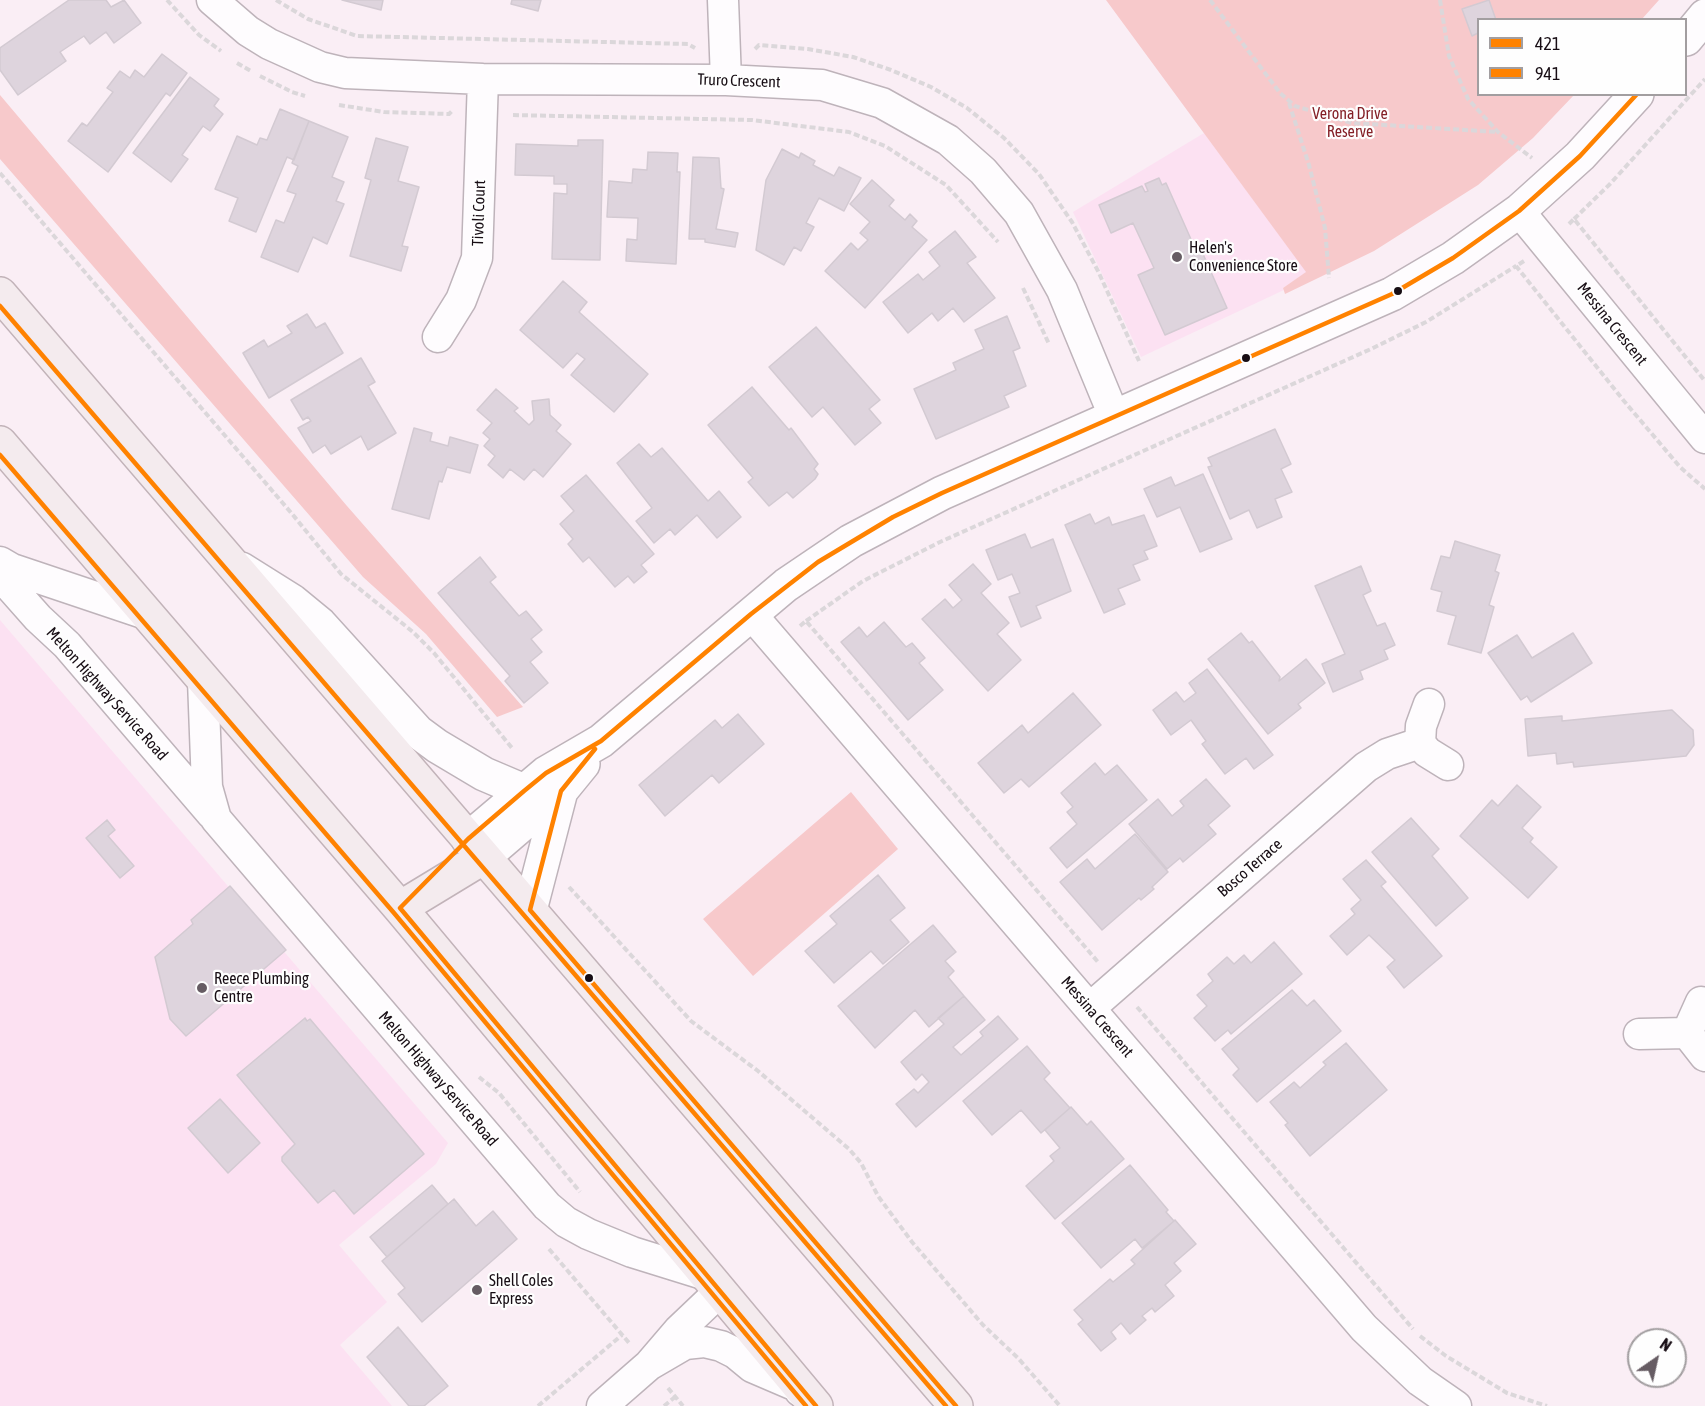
<!DOCTYPE html>
<html>
<head>
<meta charset="utf-8">
<style>
  body { margin:0 }
  #map { position:relative; width:1705px; height:1406px; overflow:hidden; background:#faeef5; font-family:"Asap Condensed",sans-serif }
  canvas { display:block }
  .legend { position:absolute; left:1477px; top:18px; width:210px; height:78px; box-sizing:border-box; background:#fefefe; border:2px solid #a29ea0; margin:0; padding:8px 10px; list-style:none; font-size:18px; color:#170d14 }
  .legend li { display:flex; align-items:center; gap:12px; height:30px }
  .legend b { width:30px; border:2px solid #a29ea0 }
  .north { position:absolute; left:1627px; top:1328px; width:60px; height:60px; box-sizing:border-box; background:#fefefe; border:2px solid #a29ea0; border-radius:50%; rotate:34deg; font-size:16px; font-weight:700; line-height:24px; text-align:center; color:#170d14 }
  .north::after { content:''; display:block; margin:auto; width:21px; height:27px; background:#665c63; clip-path:polygon(50% 0,100% 100%,50% 72%,0 100%) }
</style>
</head>
<body>
<div id="map">
<canvas width="1705" height="1406"></canvas>
<ul class="legend">
<li><b style="height:8px;background:#ff8200"></b>421</li>
<li><b style="height:8px;background:#ff8200"></b>941</li>
</ul>
<div class="north">N</div>
</div>
<script>
const g = document.querySelector('canvas').getContext('2d');
g.lineJoin = 'round';
function fillPath(path, color) {
  g.fillStyle = color;
  g.fill(path, 'evenodd');
}
function shape(rows) {
  const path = new Path2D();
  for (const r of rows) {
    path.moveTo(r[0], r[1]);
    for (let i = 2; i < r.length; i += 2) path.lineTo(r[i], r[i + 1]);
  }
  return path;
}
function stroke(path, color, width, dash) {
  g.strokeStyle = color;
  g.lineWidth = width;
  g.lineCap = dash ? 'butt' : 'round';
  g.setLineDash(dash || []);
  g.stroke(path);
}
function drawText(font, color, halo, rows, align = 'center') {
  g.font = font + ' "Asap Condensed",sans-serif';
  g.lineWidth = 4.5;
  g.setLineDash([]);
  g.textBaseline = 'middle';
  g.strokeStyle = halo;
  g.fillStyle = color;
  for (const [text, x, y, turn = 0] of rows) {
    g.save();
    g.translate(x, y);
    g.rotate((+turn || 0) * Math.PI / 180);
    g.textAlign = isNaN(turn) ? turn : align;
    if (halo) g.strokeText(text, 0, 0);
    g.fillText(text, 0, 0);
    g.restore();
  }
}
const built = shape([
  [1204,133,1307,272,1283,288,1284,290,1141,357,1073,212],
  [0,620,448,1143,436,1164,339,1245,387,1302,340,1345,392,1406,0,1406]
]);
const green = shape([
  [1106,0,1659,0,1642,19,1478,20,1478,94,1574,95,1533,138,1478,185,1374,251,1285,294,1283,288,1306,272],
  [0,95,347,506,523,707,497,717,426,634,363,577,0,159],
  [851,792,898,849,753,976,703,919]
]);
const building = shape([
  [69,0,106,0,111,7,124,0,141,23,114,43,106,32,90,44,84,36,60,52,66,61,18,95,0,70,0,48,69,0],
  [342,0,383,0,381,10,342,0],
  [512,0,541,0,538,11,511,4,512,0],
  [1489,0,1496,20,1478,20,1478,33,1472,36,1462,9,1489,0],
  [162,54,187,73,170,96,166,93,108,172,68,141,82,123,87,126,113,92,107,88,120,71,130,78,135,70,144,77,162,54],
  [190,77,219,99,214,106,223,114,210,131,203,126,182,155,188,159,171,182,133,153,190,77],
  [280,109,309,121,294,160,287,157,256,232,229,221,238,198,215,189,237,136,257,145,260,138,267,140,280,109],
  [309,121,348,137,332,177,344,182,336,201,344,204,327,244,313,237,298,272,261,257,276,220,284,223,296,194,287,191,298,166,292,163,309,121],
  [376,138,408,147,398,181,419,187,402,246,408,247,401,271,350,256,371,180,365,178,376,138],
  [578,140,603,140,600,260,552,259,554,193,567,194,567,184,554,184,554,176,515,175,516,144,578,146,578,140],
  [782,149,799,158,801,153,815,161,813,165,834,176,839,167,861,178,844,211,819,198,806,223,814,227,801,251,794,247,784,265,756,250,766,180,782,149],
  [648,152,678,153,677,172,680,172,676,264,626,261,627,239,637,240,638,218,607,217,609,181,632,183,633,169,647,170,648,152],
  [693,157,719,158,721,188,724,189,716,229,738,233,735,247,705,242,705,239,689,239,693,157],
  [1159,178,1162,185,1166,183,1194,246,1199,245,1227,308,1165,335,1138,275,1154,268,1133,223,1111,233,1099,205,1142,186,1145,192,1148,191,1145,184,1159,178],
  [872,180,894,200,889,206,905,220,910,214,917,221,912,227,927,240,865,308,825,271,851,243,858,250,868,240,860,233,870,222,850,204,872,180],
  [955,231,976,257,967,263,995,298,964,322,953,308,938,321,932,313,908,333,883,302,918,274,923,280,940,266,929,252,955,231],
  [563,281,587,302,579,312,648,374,614,412,571,375,585,359,577,353,563,368,520,330,563,281],
  [307,314,316,328,325,323,343,353,269,398,243,353,264,340,268,347,292,333,287,326,307,314],
  [1007,316,1020,348,1013,351,1026,386,1004,396,1009,407,936,439,914,389,956,370,953,363,984,349,975,330,1007,316],
  [816,327,880,400,869,409,881,423,855,445,823,407,812,417,769,367,816,327],
  [361,358,375,382,368,386,396,433,368,450,361,436,331,454,325,445,313,453,298,428,311,421,308,417,303,420,291,400,361,358],
  [752,387,789,430,791,428,818,464,814,469,818,474,815,479,793,498,787,492,769,506,748,482,753,478,708,425,752,387],
  [496,389,518,408,514,411,529,425,534,420,532,401,549,399,550,415,561,425,556,431,571,444,543,477,534,469,524,480,510,469,503,478,488,465,495,456,484,446,490,439,483,433,492,423,477,410,496,389],
  [414,428,432,433,430,441,448,446,450,437,478,445,470,473,447,467,442,482,439,481,429,519,392,509,414,428],
  [1275,429,1291,464,1281,469,1292,492,1275,499,1282,517,1257,528,1249,510,1230,519,1208,467,1212,466,1208,458,1275,429],
  [639,444,651,457,662,448,708,501,719,491,741,517,717,538,697,515,675,535,670,529,654,543,636,521,652,508,617,463,639,444],
  [1203,474,1232,539,1200,552,1180,507,1157,517,1144,489,1171,477,1175,486,1203,474],
  [586,475,654,554,641,565,647,572,634,583,628,576,615,587,589,557,583,562,568,544,573,539,560,524,574,511,561,496,586,475],
  [1090,514,1095,524,1109,517,1112,525,1144,515,1157,546,1144,551,1148,559,1133,565,1140,580,1118,589,1125,604,1104,613,1065,525,1090,514],
  [1025,534,1031,548,1053,539,1071,591,1036,606,1041,618,1021,627,1009,597,1020,593,1012,574,998,580,986,550,1025,534],
  [1455,541,1500,555,1495,571,1499,573,1489,605,1494,607,1481,653,1448,644,1456,616,1437,611,1442,592,1431,589,1441,556,1450,558,1455,541],
  [480,557,496,577,490,582,519,616,526,611,542,630,531,639,542,652,530,662,548,683,524,703,505,681,510,676,438,593,480,557],
  [973,564,991,584,981,593,1009,623,997,634,1021,660,988,691,922,619,945,599,953,608,962,600,949,585,973,564],
  [1361,566,1371,591,1363,595,1377,626,1385,623,1395,645,1384,650,1388,659,1360,671,1363,679,1333,692,1322,664,1345,654,1315,586,1361,566],
  [884,622,906,647,912,643,925,658,919,663,943,690,908,720,841,642,859,627,867,637,884,622],
  [1241,633,1249,643,1252,641,1280,677,1279,681,1306,659,1325,683,1298,704,1301,708,1268,734,1208,659,1241,633],
  [1573,633,1592,663,1531,702,1527,696,1521,700,1488,653,1517,635,1532,658,1573,633],
  [1207,669,1273,755,1254,769,1246,758,1225,774,1202,744,1206,741,1191,720,1171,735,1153,710,1176,692,1184,702,1196,693,1189,683,1207,669],
  [1073,693,1101,725,1029,787,1021,779,1004,793,978,763,1022,725,1028,733,1073,693],
  [1672,710,1693,730,1694,745,1686,756,1574,767,1573,762,1557,764,1556,753,1528,756,1525,719,1562,716,1562,721,1672,710],
  [738,714,764,744,719,783,712,775,665,816,639,785,715,720,722,728,738,714],
  [1095,763,1105,775,1117,765,1147,800,1067,868,1050,848,1077,824,1067,812,1073,807,1061,793,1095,763],
  [1206,779,1230,806,1208,825,1216,834,1183,862,1180,858,1167,869,1129,824,1158,799,1172,816,1184,806,1180,801,1206,779],
  [1517,785,1541,807,1522,828,1533,838,1530,842,1557,867,1528,898,1460,836,1492,800,1498,806,1517,785],
  [1411,818,1439,849,1432,856,1468,898,1436,926,1372,852,1411,818],
  [107,820,115,830,108,836,134,866,120,878,86,838,107,820],
  [1135,834,1168,872,1152,887,1154,889,1141,900,1139,898,1102,930,1060,882,1087,859,1095,869,1135,834],
  [1366,860,1386,882,1381,886,1442,956,1404,988,1387,967,1395,960,1369,935,1347,955,1330,936,1355,914,1351,909,1361,900,1343,879,1366,860],
  [878,875,905,908,890,920,909,942,883,964,871,951,834,983,805,951,837,924,830,916,878,875],
  [230,886,286,950,186,1036,170,1019,155,957,193,924,191,920,230,886],
  [933,925,956,952,945,961,954,971,948,977,964,996,929,1027,915,1010,875,1048,838,1006,933,925],
  [1274,942,1302,974,1231,1034,1228,1030,1215,1041,1194,1018,1207,1006,1197,995,1213,981,1208,974,1227,957,1234,964,1244,955,1251,963,1274,942],
  [1292,990,1307,1006,1314,1000,1341,1031,1257,1102,1233,1075,1239,1069,1222,1049,1292,990],
  [964,996,985,1020,953,1047,961,1055,983,1036,980,1032,998,1016,1018,1039,916,1127,896,1104,914,1089,918,1093,929,1082,922,1074,916,1080,901,1062,944,1024,938,1018,964,996],
  [305,1018,307,1021,310,1019,424,1154,354,1214,334,1190,318,1203,282,1161,282,1157,295,1144,237,1075,305,1018],
  [1346,1043,1387,1090,1310,1156,1285,1125,1288,1123,1270,1102,1294,1082,1300,1088,1326,1065,1323,1062,1346,1043],
  [1027,1046,1050,1073,1044,1079,1070,1108,1041,1133,1021,1110,992,1135,963,1101,1027,1046],
  [220,1099,260,1143,228,1173,188,1128,220,1099],
  [1071,1107,1087,1125,1091,1121,1124,1159,1055,1219,1026,1186,1054,1161,1050,1156,1060,1148,1045,1130,1071,1107],
  [1130,1165,1168,1210,1166,1212,1174,1221,1142,1248,1135,1239,1101,1268,1062,1223,1130,1165],
  [432,1185,448,1204,387,1257,370,1237,432,1185],
  [454,1199,476,1226,493,1211,517,1239,422,1322,398,1294,405,1288,382,1261,454,1199],
  [1175,1220,1196,1244,1174,1263,1181,1271,1165,1285,1174,1296,1155,1312,1152,1308,1142,1316,1146,1320,1130,1334,1121,1323,1111,1332,1116,1339,1101,1351,1078,1324,1083,1320,1074,1310,1110,1279,1113,1282,1135,1264,1131,1260,1175,1220],
  [398,1327,448,1386,424,1406,409,1406,367,1357,398,1327]
]);
const path = shape([
  [167,0,199,35,221,51],
  [276,0,308,19,357,36,688,44,695,48],
  [1210,0,1280,93,1295,106,1352,123,1498,132],
  [1440,0,1449,56,1468,99,1498,132,1532,158],
  [755,49,759,45,808,49,853,57,891,70,931,87,967,108,1004,138,1039,174,1072,222,1098,271,1139,361],
  [237,63,251,71],
  [260,76,292,92,305,96],
  [1289,103,1309,165,1325,228,1329,278],
  [339,105,384,112,449,114,452,111],
  [513,115,752,120,849,132,885,146,946,185,998,242],
  [0,173,293,515,341,574,413,632,434,653,512,748],
  [1574,219,1610,184,1705,79],
  [1569,224,1574,219,1705,381],
  [1524,261,1516,266,1624,401,1680,467,1705,489],
  [1023,288,1049,344],
  [806,621,863,581,940,542,1371,349,1426,322,1516,266],
  [800,626,806,621,1098,962],
  [569,887,691,1021,758,1071,849,1149,861,1163,878,1196,912,1242,983,1325,1018,1358,1060,1406],
  [1137,1007,1413,1329],
  [479,1077,499,1093,580,1192],
  [549,1249,630,1344],
  [1420,1336,1446,1356,1507,1393,1547,1406],
  [668,1388,683,1406],
  [538,1406,622,1335],
  [664,1406,675,1397]
]);
const minor = shape([
  [212,0,248,31,269,44,320,67,345,73,483,79,726,80,822,85,882,103,948,140,983,171,1019,213,1062,290,1114,416],
  [723,0,726,80],
  [1519,211,1705,438],
  [438,337,461,300,477,258,483,79],
  [0,562,12,569,149,615],
  [0,569,6,582,38,618,67,645,212,814],
  [751,614,1364,1328,1420,1381,1456,1406],
  [203,680,207,787,216,819,547,1206,566,1222,588,1234,632,1252,706,1275],
  [1429,704,1421,726,1420,743,1427,752,1448,765],
  [1090,1008,1366,767,1387,754,1420,743],
  [1687,1033,1701,1002],
  [1687,1033,1705,1056],
  [1639,1034,1687,1033],
  [649,1365,685,1344,704,1342,721,1346,735,1353,752,1367,801,1388,800,1391],
  [602,1406,649,1365,679,1330,719,1292]
]);
const tertiary = shape([
  [1686,39,1705,16],
  [241,569,292,601,320,624,418,732,437,746,484,774,524,791],
  [468,839,546,773,601,741,786,585,851,541,942,493,1392,294,1453,258,1519,211,1580,156,1637,94],
  [484,857,561,791,583,764],
  [530,910,561,791]
]);
const trunk = shape([
  [0,294,956,1406],
  [0,443,400,908,816,1406],
  [400,908,484,857]
]);
const bus1 = shape([
  [595,749,561,791,530,910,956,1406],
  [816,1406,400,908,468,839,524,791,546,773,601,741,751,614,818,562,893,517,942,493,1392,294,1453,258,1519,211,1580,156,1637,94]
]);
const bus2 = shape([
  [0,306,946,1406],
  [0,455,394,913,806,1406]
]);
const markers = [
  [1177,257,6,"#665c63"],
  [1398,291,5,"#170d14"],
  [1246,358,5,"#170d14"],
  [589,978,5,"#170d14"],
  [202,988,6,"#665c63"],
  [477,1290,6,"#665c63"]
];
const streetNames = [
  ["Truro Crescent",739,81,2],
  ["Tivoli Court",479,213,-88],
  ["Messina Crescent",1612,324,51],
  ["Melton Highway Service Road",107,694,48],
  ["Bosco Terrace",1250,868,-41],
  ["Messina Crescent",1097,1017,49],
  ["Melton Highway Service Road",438,1079,49]
];
const parkNames = [
  ["Verona Drive",1350,114],
  ["Reserve",1350,132]
];
const poiNames = [
  ["Helen's",1189,248],
  ["Convenience Store",1189,266],
  ["Reece Plumbing",214,979],
  ["Centre",214,997],
  ["Shell Coles",489,1281],
  ["Express",489,1299]
];
fillPath(built, '#fce1f2');
fillPath(green, '#f7c9cb');
fillPath(building, '#ded4dd');
stroke(building, '#d3cad2', 1.5);
stroke(minor, '#beb3ba', 33);
stroke(tertiary, '#beb3ba', 36);
stroke(trunk, '#c2b3b9', 36);
stroke(path, '#dbd7da', 4, [6, 3]);
stroke(minor, '#fefcfe', 30);
stroke(tertiary, '#fefcfe', 33);
stroke(trunk, '#f4ebee', 33);
stroke(bus1, '#ff8200', 4.5);
stroke(bus2, '#ff8200', 4.5);
for (const [x, y, r, color] of markers) {
  const dot = new Path2D();
  dot.arc(x, y, r, 0, 2 * Math.PI);
  g.fillStyle = color;
  g.fill(dot);
  stroke(dot, '#fefefe', 2);
}
drawText('16px', '#170d14', '#fefefe', streetNames);
drawText('16px', '#842026', '#fefefe', parkNames);
drawText('16px', '#170d14', '#fefefe', poiNames, 'left');
</script>
</body>
</html>
